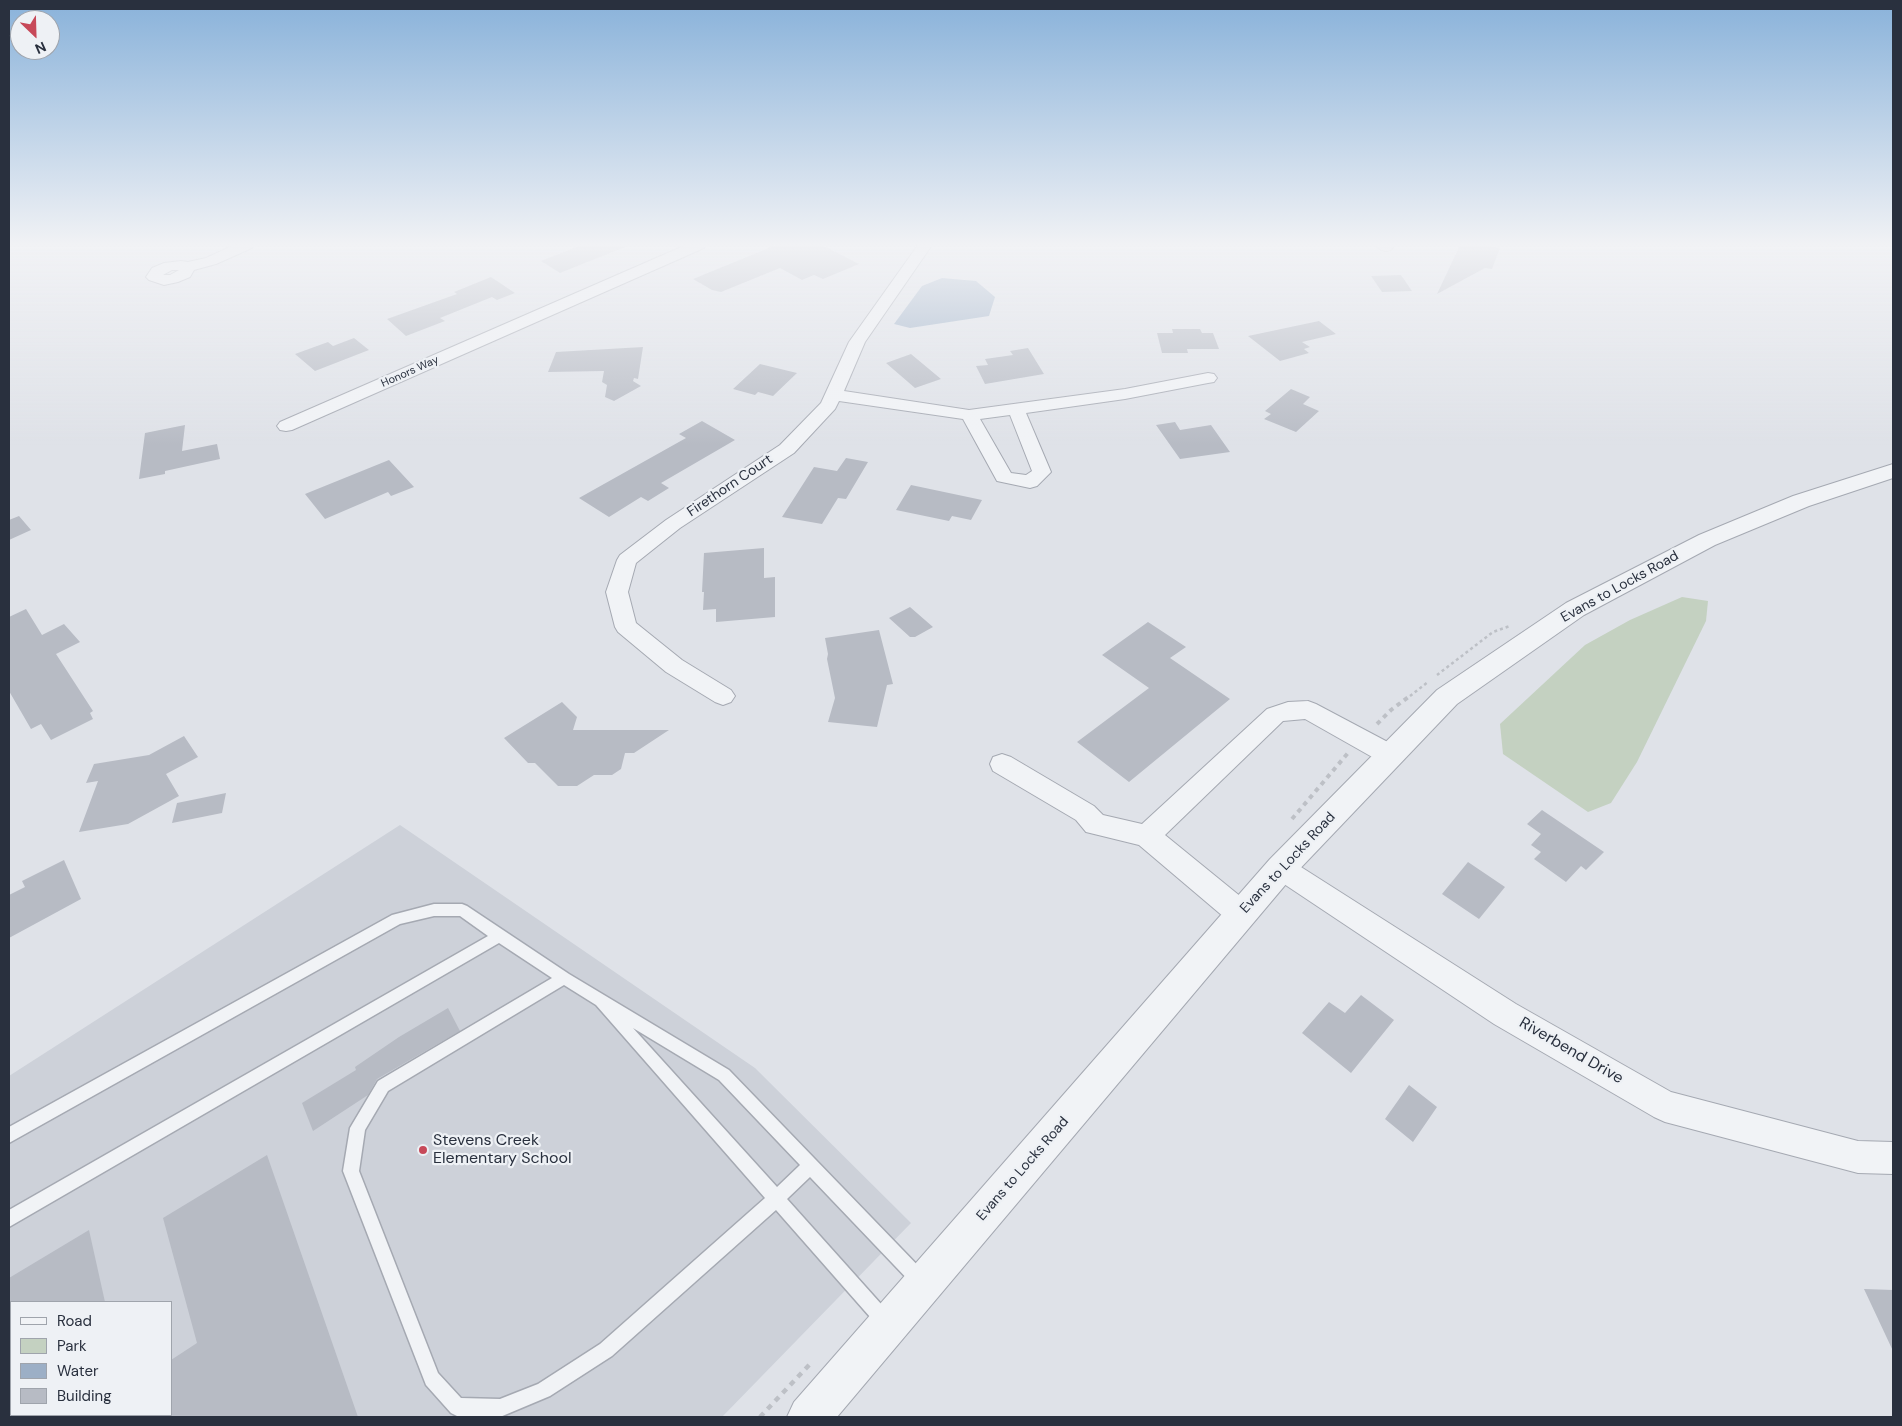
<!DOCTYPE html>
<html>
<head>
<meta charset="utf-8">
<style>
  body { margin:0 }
  #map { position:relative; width:1902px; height:1426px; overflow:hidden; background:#dfe2e8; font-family:"DM Sans",sans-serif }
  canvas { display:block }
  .frame { position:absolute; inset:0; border:10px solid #29303e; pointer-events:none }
  .legend { position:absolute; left:10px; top:1301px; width:162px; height:115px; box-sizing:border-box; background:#eef1f5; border:1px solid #9fa4ac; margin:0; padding:6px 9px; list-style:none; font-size:15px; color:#29303e }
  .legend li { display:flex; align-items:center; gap:10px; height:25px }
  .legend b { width:25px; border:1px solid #9fa4ac }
  .north { position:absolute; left:10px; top:10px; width:50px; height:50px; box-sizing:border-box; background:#eef1f5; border:1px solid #9fa4ac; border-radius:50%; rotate:156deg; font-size:14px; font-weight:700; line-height:20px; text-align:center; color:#29303e }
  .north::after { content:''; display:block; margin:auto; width:18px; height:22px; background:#c74959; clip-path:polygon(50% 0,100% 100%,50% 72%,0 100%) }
</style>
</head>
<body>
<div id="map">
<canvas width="1902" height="1426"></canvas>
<div class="frame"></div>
<ul class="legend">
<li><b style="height:6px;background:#f1f3f6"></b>Road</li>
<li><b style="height:14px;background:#c4d1c1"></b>Park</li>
<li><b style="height:14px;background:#9cafc6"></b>Water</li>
<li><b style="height:14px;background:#b7bbc4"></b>Building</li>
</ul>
<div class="north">N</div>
</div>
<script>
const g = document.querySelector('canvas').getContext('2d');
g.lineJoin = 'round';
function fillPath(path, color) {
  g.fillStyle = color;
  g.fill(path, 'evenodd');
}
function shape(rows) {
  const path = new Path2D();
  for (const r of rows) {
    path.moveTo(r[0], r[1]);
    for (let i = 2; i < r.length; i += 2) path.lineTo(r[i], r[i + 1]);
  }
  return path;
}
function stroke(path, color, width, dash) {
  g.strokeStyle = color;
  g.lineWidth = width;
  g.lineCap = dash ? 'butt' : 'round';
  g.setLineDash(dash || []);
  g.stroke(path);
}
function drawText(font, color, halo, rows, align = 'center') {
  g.font = font + ' "DM Sans",sans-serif';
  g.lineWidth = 4.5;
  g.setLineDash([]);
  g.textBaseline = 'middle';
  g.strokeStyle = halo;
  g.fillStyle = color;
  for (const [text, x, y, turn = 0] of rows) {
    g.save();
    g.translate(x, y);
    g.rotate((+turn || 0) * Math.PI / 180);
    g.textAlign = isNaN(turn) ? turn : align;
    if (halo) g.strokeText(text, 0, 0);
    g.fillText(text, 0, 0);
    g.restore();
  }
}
const built = shape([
  [400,825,755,1068,911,1223,722,1417,9,1417,9,1076],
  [11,1302,171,1302,171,1415,11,1415]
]);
const green = shape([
  [1682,597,1708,601,1706,621,1637,762,1611,803,1588,812,1503,754,1500,724,1585,645,1630,620]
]);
const water = shape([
  [942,278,976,281,995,297,989,316,910,328,894,324,922,286]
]);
const building = shape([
  [581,245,625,245,625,247,560,273,541,261],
  [776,245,822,245,859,264,823,279,814,275,802,280,780,268,721,292,712,290,693,279],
  [1460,245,1486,245,1500,248,1492,269,1485,268,1437,294],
  [1401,275,1412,291,1382,292,1371,276],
  [491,277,515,293,497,300,492,297,440,318,445,321,406,336,387,319,457,294,454,292],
  [1319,321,1336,334,1302,342,1310,347,1304,349,1309,353,1280,361,1248,336],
  [1172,329,1200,329,1202,333,1213,333,1219,349,1187,349,1188,353,1162,353,1157,333,1173,333],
  [354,338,369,350,315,371,295,354,328,342,333,346],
  [643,347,638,379,634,378,633,381,641,386,614,401,605,397,607,385,602,382,604,371,548,372,556,352],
  [1028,348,1044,374,985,384,976,366,988,365,985,359,1013,355,1010,351],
  [911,354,941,379,915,388,886,363],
  [760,364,797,373,773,396,758,392,755,395,733,389],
  [1291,389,1310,397,1303,404,1319,411,1296,432,1264,419,1271,414,1265,411],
  [702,421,735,440,661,483,669,488,648,501,641,497,609,517,579,498,686,438,679,434],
  [1175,422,1180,430,1211,425,1230,452,1180,459,1156,425],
  [185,425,182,451,217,444,220,459,165,471,165,474,139,479,145,433],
  [846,458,868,462,846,499,838,498,822,524,782,517,814,467,837,471],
  [389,460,414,487,391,496,388,492,325,519,305,494],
  [911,485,982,500,971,520,952,516,949,521,896,510],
  [19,516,31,530,9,540,9,520],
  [764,548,764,578,775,577,775,617,716,622,716,609,703,610,704,592,702,592,704,553],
  [910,607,933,627,915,637,910,637,889,618],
  [26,609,42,635,64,624,80,642,56,654,93,711,90,713,93,719,51,740,41,724,31,729,9,691,9,617],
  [1148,622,1186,647,1170,658,1230,699,1129,782,1077,742,1149,688,1102,655],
  [879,630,893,684,887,685,877,727,828,722,835,698,827,659,828,654,825,638],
  [562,702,577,717,573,730,669,730,634,753,625,753,621,769,612,775,594,775,577,786,558,786,535,763,528,763,504,738],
  [184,736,198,757,166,774,179,796,128,824,79,832,98,781,86,783,94,764,149,755],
  [226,793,222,813,172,823,177,803],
  [1542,810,1604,852,1586,870,1581,866,1566,882,1534,859,1541,852,1531,845,1541,834,1527,824],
  [64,860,81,899,9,938,9,895,25,887,22,881],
  [1468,862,1505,887,1479,919,1442,894],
  [1361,995,1394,1020,1351,1073,1302,1033,1329,1002,1345,1013],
  [448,1008,460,1031,377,1079,368,1095,313,1131,302,1103,356,1070,355,1067,399,1037],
  [1409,1085,1437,1107,1413,1142,1385,1119],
  [267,1155,358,1417,171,1417,171,1360,197,1343,163,1218],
  [89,1230,105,1302,9,1302,9,1278],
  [1864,1289,1893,1290,1893,1351]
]);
const pathFar2 = shape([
  [1437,675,1493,632,1510,626],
  [1410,696,1428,682]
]);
const pathFar1 = shape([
  [1377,724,1391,710,1411,695],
  [1292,819,1348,753]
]);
const path = shape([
  [760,1417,811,1363]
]);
const service = shape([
  [434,904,462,904,467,906,569,974,729,1070,927,1275,929,1281,927,1287,921,1289,915,1287,810,1177,787,1199,890,1314,892,1320,890,1326,884,1328,878,1326,776,1210,612,1356,550,1396,500,1417,457,1416,451,1413,426,1385,343,1171,350,1128,378,1081,552,978,499,943,9,1227,9,1210,488,936,460,916,434,916,400,924,9,1143,9,1127,392,915,434,904],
  [564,985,596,1005,765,1198,600,1344,538,1384,500,1399,461,1398,438,1373,359,1171,365,1130,388,1091,564,985],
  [633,1028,719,1080,800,1165,777,1187,633,1028]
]);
const minor = shape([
  [234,245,254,245,252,248,216,264,194,270,190,277,178,282,164,285,149,280,146,277,152,268,164,263,181,261,188,262,206,258,234,245],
  [172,270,179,270,170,275,163,275,172,270],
  [686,245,706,245,704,248,292,430,286,431,280,430,277,426,280,422,686,245],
  [918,245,932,245,865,342,844,391,969,410,1125,389,1208,373,1214,374,1217,378,1214,382,1208,383,1125,399,1026,413,1051,472,1037,486,1030,488,997,481,963,419,839,401,835,409,794,453,680,528,636,563,628,592,636,623,682,660,731,690,735,696,731,702,723,705,715,702,666,672,618,632,615,627,606,592,617,560,620,555,666,520,780,445,821,403,849,342,918,245],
  [1010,415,1032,471,1026,475,1011,473,980,419,1010,415],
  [1376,245,1392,245,1393,247,1391,250,1386,251,1381,250,1376,245],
  [1308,701,1316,704,1399,748,1402,755,1399,762,1390,765,1381,762,1305,719,1283,721,1165,835,1251,905,1255,914,1251,923,1241,926,1231,923,1139,845,1086,832,1076,820,993,771,990,764,993,757,1002,754,1011,757,1094,806,1103,815,1142,824,1267,709,1288,702,1308,701],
  [1281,857,1290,860,1516,1004,1671,1092,1858,1141,1893,1142,1893,1174,1858,1173,1665,1122,1654,1117,1494,1024,1272,876,1268,868,1272,860,1281,857]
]);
const tertiary = shape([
  [1893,464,1893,478,1809,506,1715,545,1584,615,1457,704,1292,877,837,1417,787,1417,794,1402,1270,859,1437,690,1566,603,1699,535,1793,496,1893,464]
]);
const markers = [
  [423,1150,5,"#c74959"]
];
const farStreetnames = [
  ["Honors Way",410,372,-24]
];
const streetNames = [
  ["Firethorn Court",730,486,-34],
  ["Evans to Locks Road",1620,587,-29],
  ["Evans to Locks Road",1288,863,-47],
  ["Evans to Locks Road",1023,1169,-49]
];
const nearStreetnames = [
  ["Riverbend Drive",1571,1051,30]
];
const nearPoinames = [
  ["Stevens Creek",433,1141],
  ["Elementary School",433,1159]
];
fillPath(built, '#cdd1d9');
fillPath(green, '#c4d1c1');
fillPath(water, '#9cafc6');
fillPath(building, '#b7bbc4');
stroke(service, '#a5a9b2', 3);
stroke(minor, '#a5a9b2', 2);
stroke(tertiary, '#a5a9b2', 2);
stroke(pathFar2, '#bdc0c6', 2.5, [3, 3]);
stroke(pathFar1, '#bdc0c6', 4, [4.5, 4.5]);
stroke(path, '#bdc0c6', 4.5, [5.5, 5.5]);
fillPath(service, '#f1f3f6');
fillPath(minor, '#f1f3f6');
fillPath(tertiary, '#f1f3f6');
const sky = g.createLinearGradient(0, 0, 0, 445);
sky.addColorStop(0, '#89b2da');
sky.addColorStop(0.55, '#f1f2f5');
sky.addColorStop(1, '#f1f2f500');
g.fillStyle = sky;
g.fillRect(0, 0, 1902, 445);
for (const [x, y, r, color] of markers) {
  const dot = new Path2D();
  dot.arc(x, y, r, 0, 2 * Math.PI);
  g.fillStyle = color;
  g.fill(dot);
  stroke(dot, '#eef1f5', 2);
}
drawText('11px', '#29303e', '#eef1f5', farStreetnames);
drawText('14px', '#29303e', '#eef1f5', streetNames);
drawText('16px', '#29303e', '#eef1f5', nearStreetnames);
drawText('16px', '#29303e', '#eef1f5', nearPoinames, 'left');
</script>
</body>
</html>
